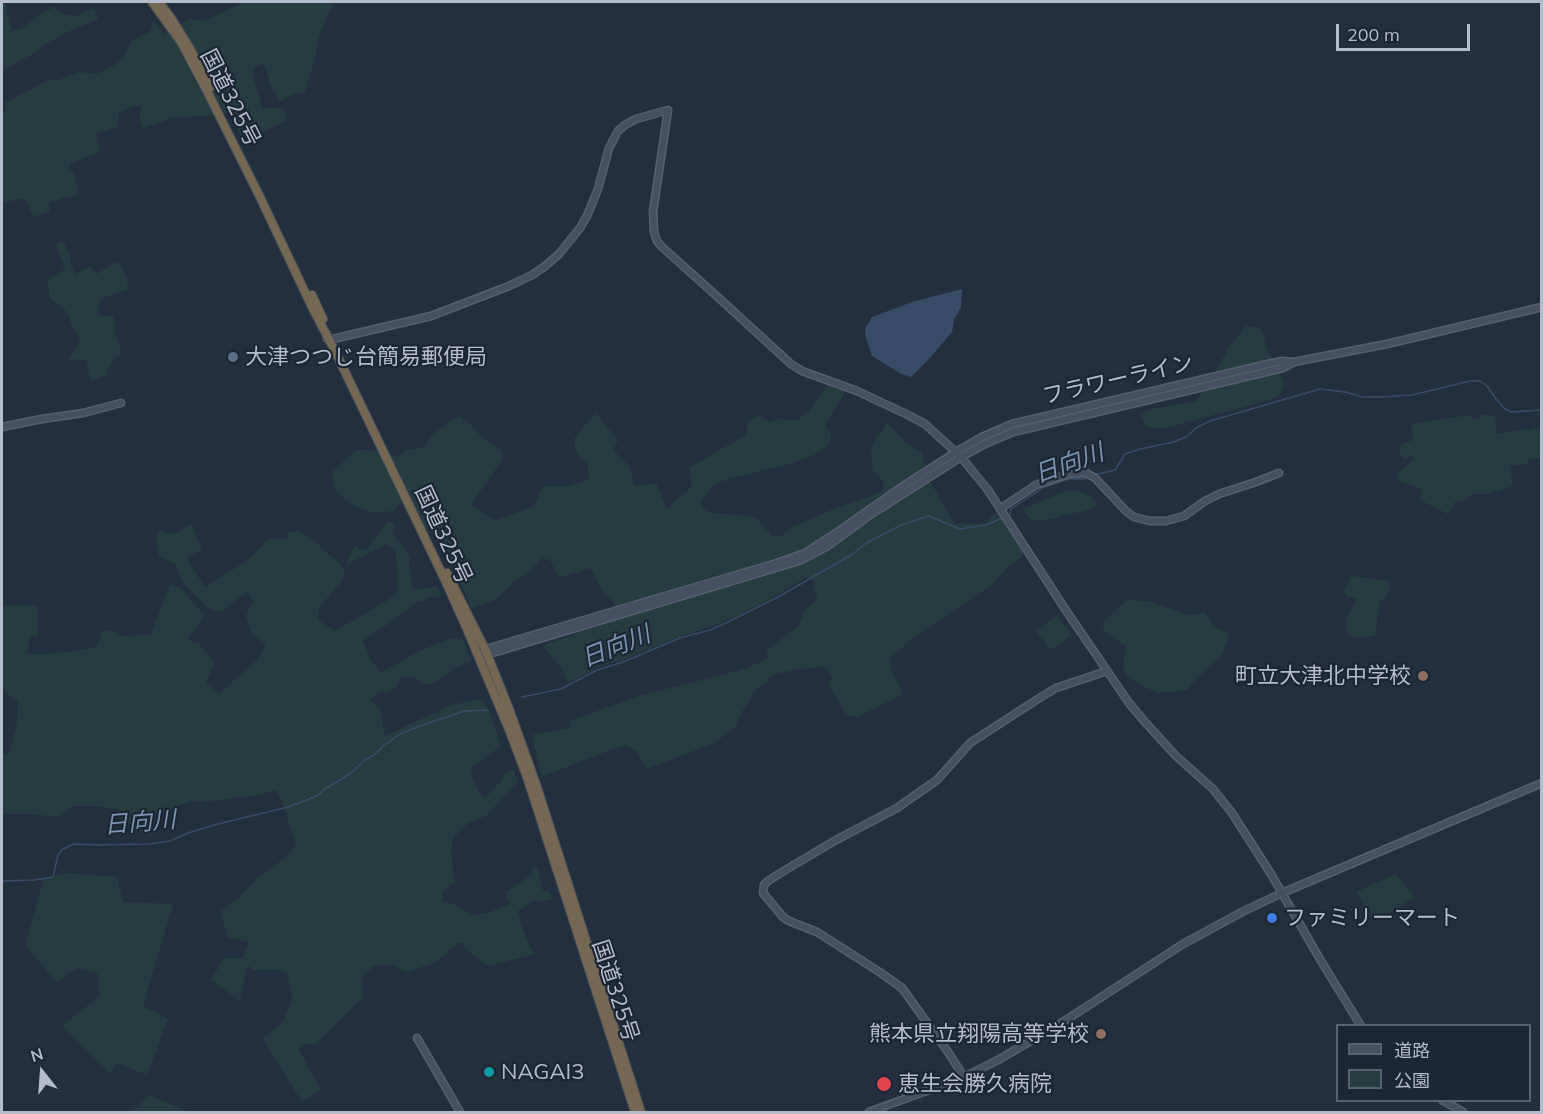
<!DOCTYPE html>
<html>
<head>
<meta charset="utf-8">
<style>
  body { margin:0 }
  #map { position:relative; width:1543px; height:1114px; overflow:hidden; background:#242f3e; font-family:Mulish,"Noto Sans JP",sans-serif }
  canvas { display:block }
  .frame { position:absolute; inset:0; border:3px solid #b4bcc9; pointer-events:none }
  .legend { position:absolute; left:1336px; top:1024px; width:195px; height:78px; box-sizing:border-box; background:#1d2633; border:2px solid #59626f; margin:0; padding:8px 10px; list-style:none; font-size:18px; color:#b4bcc9 }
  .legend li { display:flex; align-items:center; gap:12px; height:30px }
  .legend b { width:30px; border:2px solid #59626f }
  .north { position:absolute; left:12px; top:1042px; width:60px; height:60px; -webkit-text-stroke:4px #1d2633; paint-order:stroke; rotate:343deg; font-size:16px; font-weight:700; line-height:24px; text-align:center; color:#b4bcc9 }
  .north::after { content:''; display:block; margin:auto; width:21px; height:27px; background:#b4bcc9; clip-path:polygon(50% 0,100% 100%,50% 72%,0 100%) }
  .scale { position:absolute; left:1336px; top:24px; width:134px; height:27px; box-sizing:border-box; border:3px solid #b4bcc9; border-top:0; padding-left:8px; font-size:18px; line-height:21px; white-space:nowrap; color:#b4bcc9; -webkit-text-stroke:4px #1d2633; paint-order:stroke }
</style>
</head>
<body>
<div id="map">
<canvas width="1543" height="1114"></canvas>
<div class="frame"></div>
<ul class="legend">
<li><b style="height:8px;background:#465061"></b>道路</li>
<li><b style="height:16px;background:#263c3f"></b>公園</li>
</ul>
<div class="north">N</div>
<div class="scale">200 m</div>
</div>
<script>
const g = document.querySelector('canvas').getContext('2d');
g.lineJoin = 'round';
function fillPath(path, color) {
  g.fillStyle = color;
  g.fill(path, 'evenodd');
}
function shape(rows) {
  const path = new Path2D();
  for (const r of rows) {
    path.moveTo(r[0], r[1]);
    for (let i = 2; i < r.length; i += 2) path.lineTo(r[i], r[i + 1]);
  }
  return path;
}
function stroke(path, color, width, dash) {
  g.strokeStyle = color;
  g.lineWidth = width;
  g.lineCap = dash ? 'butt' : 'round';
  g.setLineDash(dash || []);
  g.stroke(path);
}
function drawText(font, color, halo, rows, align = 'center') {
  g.font = font + ' Mulish,"Noto Sans JP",sans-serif';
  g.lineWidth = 4.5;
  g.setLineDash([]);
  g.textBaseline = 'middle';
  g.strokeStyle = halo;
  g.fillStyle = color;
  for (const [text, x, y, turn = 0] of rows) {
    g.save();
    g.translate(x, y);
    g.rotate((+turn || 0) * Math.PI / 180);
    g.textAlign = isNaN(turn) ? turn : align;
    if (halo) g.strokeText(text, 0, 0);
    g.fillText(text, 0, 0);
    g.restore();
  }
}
const green = shape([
  [2,2,5,2,12,30,21,29,41,13,55,7,61,14,76,16,94,8,98,19,61,35,41,47,33,54,2,71],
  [243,2,335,2,326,18,318,40,315,58,304,95,298,93,285,98,279,102,275,91,271,87,265,66,262,64,255,67,252,71,262,108,265,109,277,107,283,110,287,114,286,121,248,139,240,135,230,112,206,116,172,118,143,128,140,119,141,106,133,106,119,113,117,127,96,134,100,152,69,164,70,170,73,171,78,189,77,195,69,199,65,197,49,203,50,211,34,217,24,198,2,203,2,113,5,111,6,102,51,79,59,80,79,72,96,74,115,65,124,56,132,41,150,32,154,20,164,34,189,19,201,20,211,18],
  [61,241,65,245,71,258,70,263,75,274,90,266,96,274,116,262,120,264,127,279,128,286,127,290,103,298,99,303,97,315,113,316,115,325,114,330,120,346,121,354,116,357,108,369,106,376,91,380,86,360,68,359,78,345,80,340,73,328,67,312,50,298,48,286,49,279,65,269,56,244],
  [1246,326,1260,328,1264,335,1265,344,1285,384,1279,396,1259,403,1162,429,1147,427,1141,415,1147,410,1197,401,1230,346],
  [827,385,845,392,825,425,831,434,830,443,816,454,793,463,729,479,716,483,706,493,701,502,703,509,710,513,740,515,756,518,773,537,781,536,792,527,829,511,876,494,884,488,883,481,873,470,871,451,876,436,882,432,886,422,909,445,923,453,923,461,931,483,955,524,987,523,991,516,997,512,1024,551,1020,559,1009,566,990,586,912,639,889,659,892,672,903,691,902,695,857,717,847,715,828,684,833,677,823,666,789,671,775,674,755,691,743,710,735,727,713,744,646,769,637,752,626,745,600,754,541,777,532,735,570,728,569,721,642,695,741,670,768,659,767,650,798,626,806,609,818,598,814,589,813,580,806,578,756,607,751,607,749,610,719,624,679,637,625,659,596,668,568,683,561,667,542,646,613,620,615,604,602,591,591,568,559,578,550,560,542,558,528,574,518,578,495,600,471,608,463,589,434,536,416,519,401,502,393,511,373,513,351,504,335,491,332,472,356,450,373,450,400,457,405,450,423,448,433,434,459,416,472,426,481,436,503,451,502,460,471,505,495,520,533,507,543,486,569,486,589,479,587,464,576,452,574,439,595,413,618,440,613,450,629,466,635,486,656,483,667,509,692,486,689,468,747,434,747,422,759,415,770,423,776,419,797,420,809,411],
  [1482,414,1495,417,1497,434,1524,429,1527,431,1536,428,1541,429,1541,458,1530,459,1528,460,1528,463,1510,466,1513,486,1488,494,1472,494,1461,502,1455,502,1448,514,1420,500,1422,489,1398,481,1398,473,1413,460,1413,455,1404,459,1399,452,1401,444,1413,440,1412,425,1416,423,1470,415,1473,419,1478,419],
  [1065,491,1079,491,1091,497,1098,506,1085,511,1064,515,1052,519,1035,521,1029,518,1024,509],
  [388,521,396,525,392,533,410,556,409,567,413,590,437,586,441,595,435,598,431,596,423,601,418,601,391,622,363,640,370,659,381,673,421,650,453,638,463,639,472,661,455,668,436,682,426,685,414,677,401,678,395,688,387,692,380,692,370,700,380,709,385,736,451,705,482,699,491,715,501,746,470,769,473,780,478,790,485,798,502,780,505,773,510,769,514,771,518,782,486,816,469,822,453,838,451,854,455,883,442,891,443,901,456,905,472,915,488,913,510,904,505,893,532,874,532,869,534,867,537,868,540,873,539,878,543,891,548,891,552,899,547,901,533,901,518,911,522,927,529,945,535,954,488,966,468,951,465,948,463,943,458,943,435,963,405,972,396,966,384,965,373,966,361,979,363,998,316,1044,302,1045,299,1050,321,1090,302,1102,263,1039,283,1021,293,998,287,972,278,970,252,970,249,966,246,967,240,1001,211,980,224,958,243,958,249,942,227,937,221,911,237,899,257,879,286,857,296,844,281,799,276,790,254,796,202,802,190,801,160,815,160,828,149,835,122,821,117,809,96,806,73,806,59,817,29,814,2,814,2,755,9,754,17,724,18,702,2,690,2,605,38,606,38,632,37,636,30,637,27,654,49,654,94,648,100,640,101,631,112,630,122,636,151,634,170,584,180,588,205,616,188,638,193,643,197,642,215,663,206,682,219,694,258,659,266,645,251,633,246,616,253,601,247,592,221,612,207,608,184,584,175,564,159,556,156,537,160,530,166,534,177,533,185,527,192,525,202,550,188,556,191,566,205,587,245,562,270,538,286,539,289,532,300,531,314,541,341,565,345,574,340,583,319,608,318,620,335,631,388,600,398,591,396,551,386,544,348,564,347,560,355,546,362,551,366,550],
  [1351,576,1389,581,1391,588,1384,599,1380,599,1375,636,1355,638,1347,632,1346,620,1357,599,1347,596,1344,591],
  [1127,600,1147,601,1190,615,1205,613,1215,627,1230,634,1222,655,1196,679,1187,690,1158,693,1137,683,1126,675,1123,664,1126,646,1105,632,1102,623],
  [1057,615,1072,635,1050,650,1036,631],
  [68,873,117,877,123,902,173,904,143,1006,168,1019,147,1075,117,1063,110,1074,62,1026,100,996,97,973,77,968,56,982,25,945,44,878],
  [1396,874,1415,897,1375,922,1356,892],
  [149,1095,190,1112,132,1112]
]);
const water = shape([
  [962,289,961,307,954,320,952,332,927,361,911,377,901,374,872,356,865,334,866,327,872,317,912,302]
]);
const stream = shape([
  [1094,475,1115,470,1125,454,1140,449,1174,442,1186,437,1196,428,1210,421,1320,389,1345,392,1363,397,1380,397,1412,395,1470,381,1480,381,1487,386,1496,399,1505,409,1511,412,1542,410],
  [1006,516,1010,514,1011,509,1044,487,1069,479,1085,479,1090,477],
  [522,697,561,689,597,670,623,662,680,638,710,630,726,623,778,597,851,555,868,542,901,525,929,516,960,529,986,525,1002,518],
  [2,881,34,880,53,877,58,855,62,850,73,844,97,845,149,844,170,841,188,833,218,824,288,807,317,796,325,789,351,773,366,759,374,755,384,745,400,734,425,724,465,711,488,710]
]);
const secondary = shape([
  [327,339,333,339,431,316,509,286,532,275,544,267,559,254,580,228,587,216,598,189,609,148,618,131,625,125,636,119,668,110,653,212,654,232,657,241,661,246,710,290,791,364,802,371,857,391,906,414,925,424,961,457,988,490,1065,609,1129,703,1144,721,1176,756,1213,789,1232,813,1271,874,1321,961,1361,1026],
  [2,427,42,419,83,413,121,403],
  [1000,509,1036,485,1068,474,1086,473,1095,478,1126,511,1134,517,1150,521,1166,521,1184,516,1205,501,1219,494,1256,482,1279,473],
  [476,652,777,563,805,553,839,531,903,486,956,452,982,437,1012,424,1281,361,1294,362],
  [486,655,799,561,826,547,870,515,961,457,987,443,1013,432,1283,368,1294,362,1387,344,1542,307],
  [417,1038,460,1112],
  [964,1077,948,1052,902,988,881,973,817,932,789,921,783,917,763,893,764,885,768,881,782,872,836,840,897,808,914,796,937,780,970,743,1041,697,1056,688,1107,671],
  [1442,1100,1463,1112],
  [869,1112,964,1077,998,1060,1063,1022,1183,944,1244,911,1282,893,1542,783]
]);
const highway = shape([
  [152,2,181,42,206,89,259,195,313,309,336,353,445,580,467,629,510,732,527,777,635,1112],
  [159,2,171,18,189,47,211,87],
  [312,295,323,319],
  [447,573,485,649,508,706,536,784,641,1112]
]);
const markers = [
  [233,357,6,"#5c6f8a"],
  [1423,676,6,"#8d6e63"],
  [1272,918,6,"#3f7fe0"],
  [1101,1034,6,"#8d6e63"],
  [489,1072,6,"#0f9aa8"],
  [884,1084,8,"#e0444e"]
];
const streetNames = [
  ["国道325号",230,98,63],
  ["フラワーライン",1118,380,-13],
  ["国道325号",443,535,65],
  ["国道325号",615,991,72]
];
const poiNames = [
  ["大津つつじ台簡易郵便局",245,357],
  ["町立大津北中学校",1411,676,"right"],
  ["ファミリーマート",1284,918],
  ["熊本県立翔陽高等学校",1089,1034,"right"],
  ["NAGAI3",501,1072],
  ["恵生会勝久病院",898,1084]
];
const waterNames = [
  ["日向川",1069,464,-20],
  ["日向川",616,647,-22],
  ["日向川",140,823,-5]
];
fillPath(green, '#263c3f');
fillPath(water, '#394c67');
stroke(stream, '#394c67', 1.5);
stroke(secondary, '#565f6c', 9);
stroke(highway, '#434c59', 10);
stroke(secondary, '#465061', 6);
stroke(highway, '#746855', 8);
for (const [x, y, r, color] of markers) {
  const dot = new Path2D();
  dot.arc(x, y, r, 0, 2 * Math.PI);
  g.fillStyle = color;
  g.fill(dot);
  stroke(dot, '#1d2633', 2);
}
drawText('22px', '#b4bcc9', '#1d2633', streetNames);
drawText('22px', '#b4bcc9', '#1d2633', poiNames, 'left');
drawText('italic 24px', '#7c92b1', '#1d2633', waterNames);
</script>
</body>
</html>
